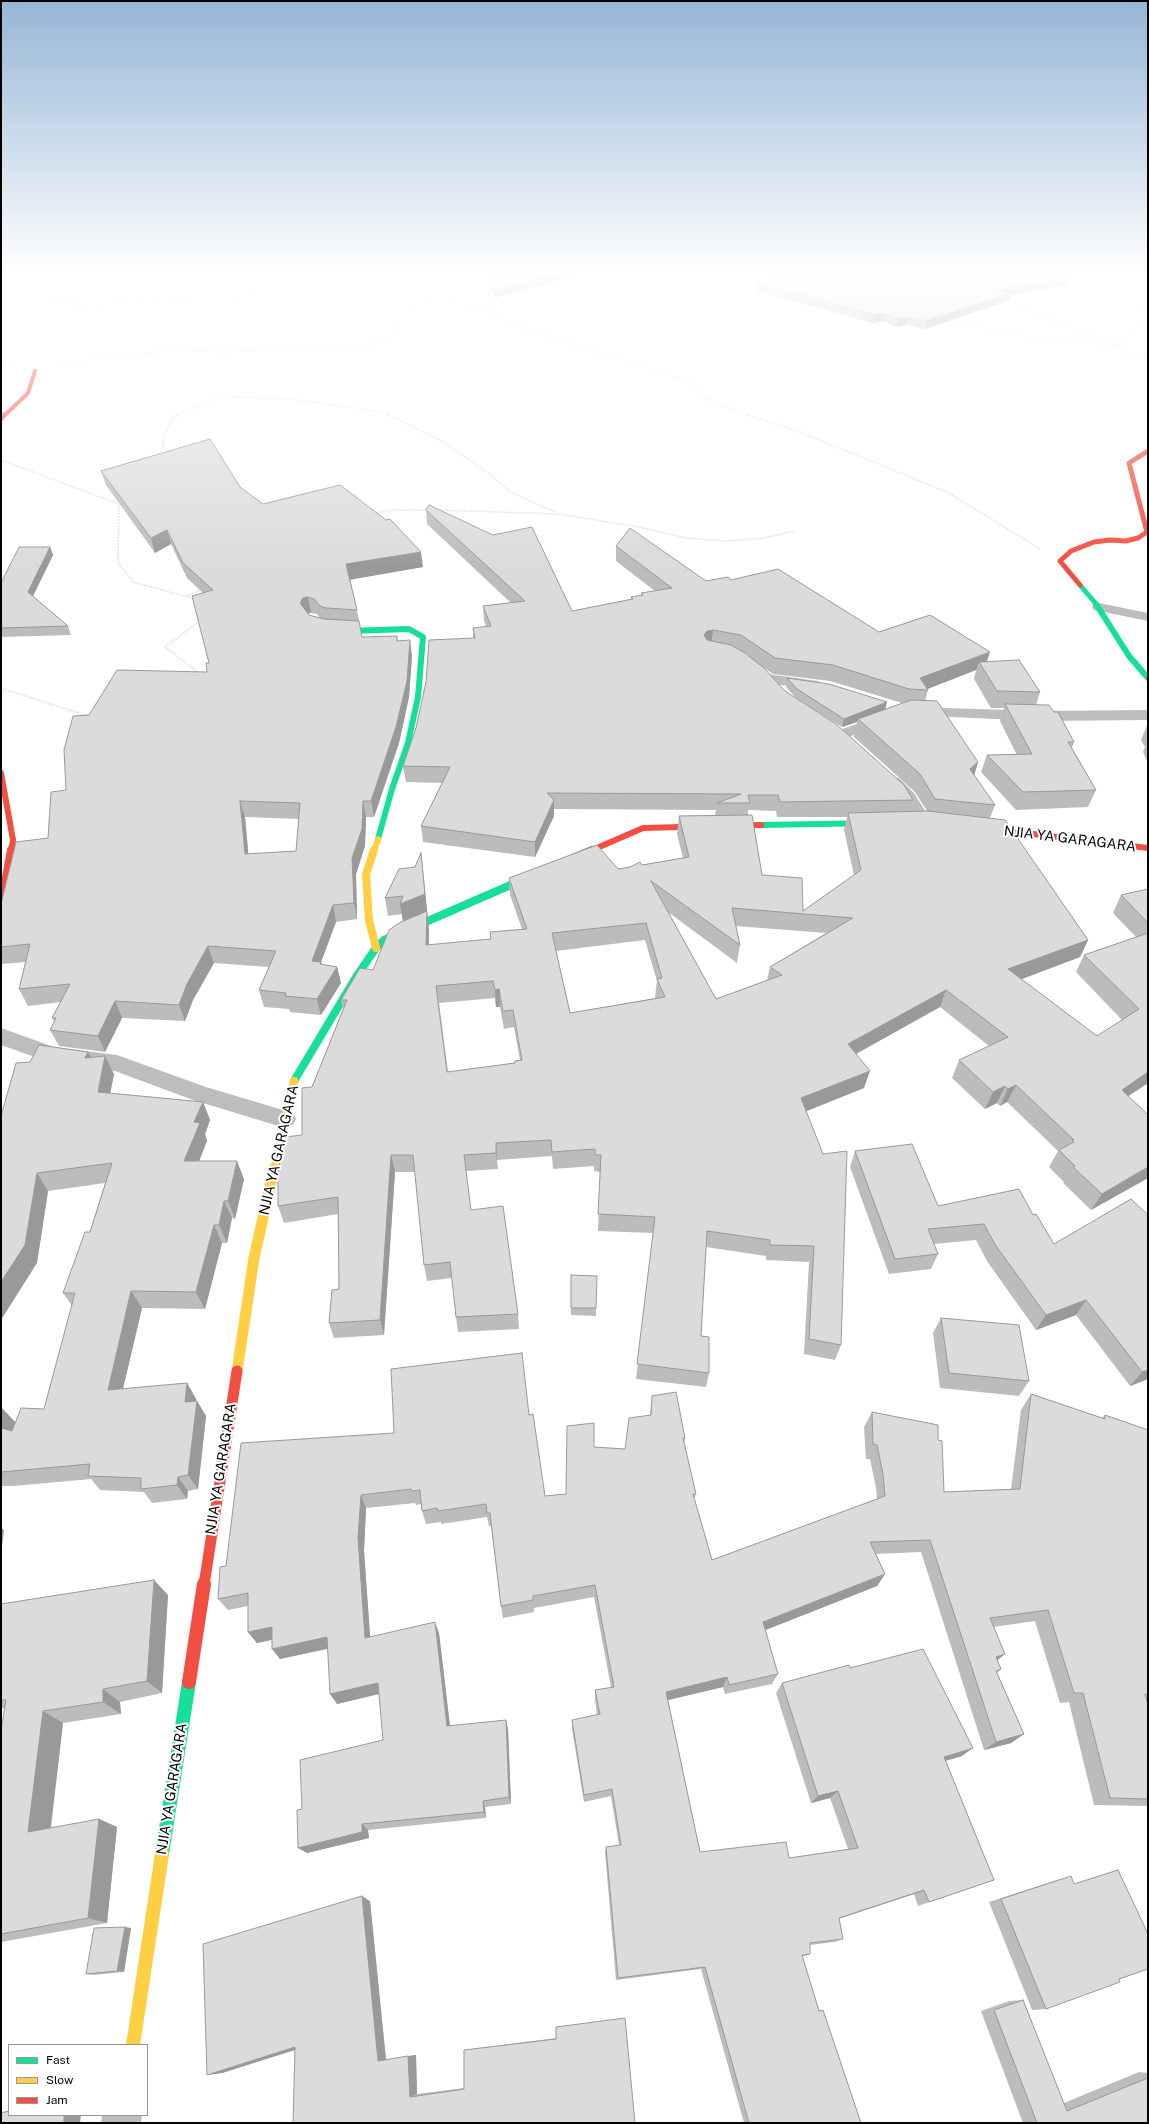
<!DOCTYPE html>
<style>
body{margin:0}
#map{position:relative;width:1149px;height:2124px;overflow:hidden;background:#fff;font-family:"Public Sans",sans-serif}
canvas{display:block}
.frame{position:absolute;inset:0;border:2px solid #000;pointer-events:none}
.legend{position:absolute;left:8px;top:2044px;width:140px;height:72px;box-sizing:border-box;background:#fff;border:1px solid #999;margin:0;padding:5px 7px;list-style:none;font-size:12px;color:#000}
.legend li{display:flex;align-items:center;gap:8px;height:20px}
.legend b{width:20px;border:1px solid #999}
</style>
<div id="map">
<canvas width="1149" height="2124"></canvas>
<div class="frame"></div>
<ul class="legend">
<li><b style="height:5px;background:#16e098"></b>Fast</li>
<li><b style="height:5px;background:#ffcf43"></b>Slow</li>
<li><b style="height:5px;background:#f24e42"></b>Jam</li>
</ul>
</div>
<script>
const ctx = document.querySelector('canvas').getContext('2d');
ctx.lineJoin = 'round';
const shape = rows => new Path2D(rows.map(r => 'M' + r).join(''));
function stroke(path, color, width, dash) { ctx.strokeStyle = color; ctx.lineWidth = width; ctx.lineCap = dash ? 'butt' : 'round'; ctx.setLineDash(dash || []); ctx.stroke(path); }
function paint(path, color) { ctx.fillStyle = color; ctx.fill(path, 'evenodd'); }
function label(font, color, halo, rows, align = 'center') {
  ctx.font = font + ' "Public Sans",sans-serif'; ctx.lineWidth = 4; ctx.setLineDash([]); ctx.textBaseline = 'middle'; ctx.strokeStyle = halo; ctx.fillStyle = color; for (const [text, x, y, turn = 0] of rows) {
    ctx.save(); ctx.translate(x, y); ctx.rotate((+turn || 0) * Math.PI / 180); ctx.textAlign = isNaN(turn) ? turn : align; if (halo) ctx.strokeText(text, 0, 0); ctx.fillText(text, 0, 0); ctx.restore();
  }
}
const pathFar2 = shape([
 [1097,270,1098,273,1148,287],
 [1,295,28,297,47,302,104,306,121,301,186,300,301,292,371,291,403,293,488,311,508,322,686,381,707,399,750,416],
 [1003,301,1119,346,1131,355,1148,360],
 [488,311,489,281,492,280],
 [944,321,1037,338,1119,346],
 [1119,346,1145,320,1136,310,1148,301],
 [1,365,12,367],
 [57,366,79,361,172,350,222,352,359,348,389,337,397,325,427,297],
 [176,416,222,396,300,400,382,412,390,416]
]);
const pathFar1 = shape([
 [388,415,440,440,491,475,510,492,555,512],
 [747,415,795,430,949,493,1040,549],
 [167,453,163,446,164,435,172,418,178,415],
 [1,460,119,504,118,562,133,582,195,599],
 [437,510,559,514,644,528,686,538,726,541,764,538,795,531],
 [373,513,396,510,428,510],
 [187,596,202,589]
]);
const path = shape([
 [199,673,165,647,200,621],
 [1,688,88,716]
]);
const street = shape([
 [1099,603,1148,613,1148,621,1094,610,1092,607,1094,604,1099,603],
 [768,674,817,681,822,683,825,686,822,689,817,691,763,682,760,679,763,676,768,674],
 [915,707,1038,711,1148,710,1148,720,1038,721,909,715,907,712,909,709,915,707],
 [884,714,890,716,892,719,890,722,840,740,834,738,832,735,834,732,884,714],
 [893,777,899,778,914,793,932,822,929,826,923,827,917,826,901,800,884,782,887,778,893,777],
 [1,1028,54,1047,117,1055,206,1087,293,1113,296,1119,293,1125,285,1128,193,1100,115,1071,52,1063,1,1045,1,1028],
 [102,2115,142,2115,141,2123,101,2123,102,2115]
]);
const fastFar3 = shape([
 [1080,585,1097,605]
]);
const fastFar2 = shape([
 [1096,604,1129,656,1148,678],
 [331,629,348,631,409,629,423,637,418,697,408,743,392,789,378,839],
 [761,825,876,823]
]);
const fastFar1 = shape([
 [294,1081,356,977,376,948,384,940,536,874]
]);
const fast = shape([
 [162,1854,189,1682]
]);
const slowFar3 = shape([
 [374,851,378,839]
]);
const slowFar2 = shape([
 [374,850,366,874,369,920,376,948],
 [274,1170,294,1081]
]);
const slowFar1 = shape([
 [237,1371,254,1258,274,1169]
]);
const slow = shape([
 [133,2045,162,1854]
]);
const jamFar5 = shape([
 [4,416,28,393,35,371]
]);
const jamFar4 = shape([
 [1,419,4,415],
 [1080,585,1060,561,1071,551,1094,542,1110,540,1126,541,1138,538,1147,532,1129,463,1148,451]
]);
const jamFar3 = shape([
 [1,773,13,840,11,851],
 [984,828,1148,848],
 [590,851,643,828,761,825]
]);
const jamFar2 = shape([
 [571,859,592,850],
 [1,905,11,850]
]);
const jamFar1 = shape([
 [204,1585,237,1371]
]);
const jam = shape([
 [189,1682,204,1584]
]);
const wall = shape([
 [784,270,1045,270,1066,285,1011,295,1009,300,925,329,907,325,896,327,883,321,873,323,756,291,757,283,783,275],
 [576,275,495,298,489,285,489,277],
 [101,471,240,487,263,504,423,567,350,579,357,610,362,637,397,636,398,641,412,656,409,697,399,743,374,817,366,817,365,846,356,874,357,919,336,922,321,962,322,965,337,967,341,983,321,1015,290,1012,289,1009,264,1007,259,990,269,967,214,963,193,1000,185,1021,122,1018,105,1052,59,1046,50,1030,55,1022,52,1018,61,1002,28,1006,19,989,26,962,1,964,1,904,48,838,66,790,89,715,207,672,209,663,203,593,187,578,171,544,155,553,106,485],
 [307,613,311,613,317,614,320,618,309,615],
 [245,817,299,819,296,851,248,854],
 [426,510,572,611,631,599,631,597,641,596,641,593,655,591,616,561,616,546,706,581,731,580,879,632,987,662,1040,692,1036,705,1074,742,1072,748,1096,790,1088,807,1016,810,981,772,987,755,1017,755,1000,721,1004,708,991,708,974,679,976,670,927,689,928,690,925,701,978,762,974,775,995,805,990,818,1088,940,1080,957,1021,979,1097,1036,1122,1020,1076,972,1084,955,1136,937,1113,913,1121,895,1148,889,1148,1083,1128,1096,1148,1115,1148,1178,1091,1210,1063,1183,1064,1182,1049,1167,1058,1151,1007,1102,1000,1106,997,1103,985,1109,952,1078,959,1060,989,1046,940,1007,856,1054,864,1088,806,1111,841,1345,835,1360,804,1354,809,1262,766,1260,766,1256,706,1247,701,1336,709,1373,706,1387,636,1379,653,1233,598,1231,600,1172,594,1171,594,1166,553,1169,552,1156,497,1160,498,1169,466,1171,471,1210,518,1314,519,1329,458,1332,456,1317,452,1278,427,1281,424,1265,415,1172,395,1172,384,1335,334,1338,329,1323,339,1289,338,1214,284,1223,278,1206,302,1135,312,1087,343,1009,341,1000,373,970,403,921,402,914,388,916,385,898,415,867,421,853,427,911,427,912,429,929,429,945,491,939,490,932,522,929,510,895,509,878,618,869,683,858,677,834,679,816,715,815,716,810,554,809,554,816,535,857,423,842,421,826,442,783,406,782,403,766,473,638,473,628,486,627,484,620,483,606,511,603,427,524],
 [763,667,773,674,830,681,902,703,885,710,787,678,786,687,796,698,842,727,857,722,854,737,915,792,927,811,910,811,913,800,785,691],
 [748,810,776,811,777,817,847,817,844,830,854,875,803,911,762,875,748,815],
 [668,912,737,963,740,945,736,926,826,933,770,967,767,980,716,999],
 [645,940,657,981,655,997,656,998,570,1013,556,951],
 [495,998,496,1007,500,1007,504,1029,514,1027,520,1060,515,1063,448,1072,439,1003],
 [50,547,53,555,33,596,68,626,71,635,1,637,1,583],
 [1148,723,1148,763,1143,752,1145,747,1141,740],
 [90,1057,114,1074,110,1093,203,1102,210,1120,205,1134,207,1141,199,1161,244,1179,235,1219,232,1218,227,1243,222,1243,205,1309,142,1308,123,1389,187,1383,196,1399,196,1401,197,1401,206,1416,198,1489,188,1491,187,1499,152,1503,144,1492,100,1490,91,1479,13,1486,1,1486,1,1407,15,1422,15,1424,44,1409,72,1306,63,1293,90,1232,105,1183,48,1191,37,1263,1,1116],
 [855,1151,938,1206,1033,1215,1148,1379,1130,1386,1076,1315,1036,1330,987,1261,976,1240,934,1244,938,1254,931,1269,889,1274,850,1167],
 [571,1275,596,1308,596,1316,571,1315],
 [941,1318,1029,1381,1019,1396,940,1388,933,1333],
 [1031,1394,1102,1418,1105,1415,1148,1430,1148,1806,1094,1805,1069,1702,1060,1703,1035,1621,993,1627,997,1660,1001,1669,997,1673,1024,1734,1011,1743,984,1750,921,1552,876,1554,885,1574,877,1586,765,1630,778,1674,772,1684,725,1694,723,1687,668,1700,700,1852,789,1858,848,1849,830,1798,811,1803,776,1693,782,1683,850,1668,962,1756,946,1761,994,1880,918,1906,914,1894,839,1919,843,1939,834,1942,810,1945,810,1954,802,1957,819,2010,823,2010,861,2123,744,2123,701,1969,616,1980,605,1852,606,1847,619,1845,611,1796,584,1802,572,1729,572,1720,597,1715,595,1700,595,1690,611,1687,594,1597,534,1608,534,1612,503,1618,501,1606,491,1526,489,1526,487,1517,441,1524,441,1522,426,1524,422,1511,421,1504,416,1505,415,1503,366,1508,364,1551,370,1637,439,1633,450,1726,506,1720,508,1729,511,1804,485,1807,486,1818,368,1830,369,1838,307,1853,302,1809,383,1740,379,1694,337,1704,328,1649,280,1659,272,1640,257,1643,248,1632,248,1606,228,1610,218,1599,226,1566,394,1433,529,1415,545,1496,566,1494,594,1447,625,1449,650,1415,652,1396,685,1438,684,1445,696,1494,694,1500,712,1560,877,1499,876,1488,870,1459,866,1459,864,1427,872,1412,938,1440,944,1492,1011,1489,1021,1410],
 [168,1595,162,1693,120,1702,121,1714,63,1723,51,1828,99,1819,117,1827,107,1923,1,1942,1,1731,5,1709,1,1708,1,1604],
 [1118,1870,1119,1979,1046,2009,1032,2010,989,1902,1057,1880,1074,1884],
 [370,1901,386,2060,416,2055,417,2094,464,2088,464,2050,556,2038,635,2123,293,2123,295,2050,222,2073,207,2075],
 [131,1928,124,1972,94,1975,86,1974],
 [1023,2000,1064,2103,1139,2072,1148,2073,1148,2123,1023,2123,981,2011,1009,2001]
]);
const shadedWall = shape([
 [569,270,579,270,576,275,495,298,494,291],
 [1068,278,1066,285,1011,295,1009,300,925,329,926,321,998,290],
 [885,313,883,321,873,323,874,315],
 [908,317,907,325,896,327,898,319],
 [167,530,171,544,155,553,151,538],
 [50,547,53,555,31,600,28,592],
 [421,552,423,567,349,580,346,564],
 [308,597,311,613,306,614,300,603,303,598],
 [713,630,711,646,706,647,704,635,707,631],
 [410,640,412,656,409,697,399,743,374,817,371,801],
 [990,652,985,667,979,662,976,670,925,690,920,678],
 [887,702,885,711,858,719,857,722,842,727,844,719],
 [978,762,973,780,970,769],
 [554,800,554,816,535,857,535,842],
 [240,801,245,817,250,871,245,854],
 [363,801,366,817,365,846,356,874,357,919,354,903,352,858],
 [421,853,429,929,428,963,403,922,400,904],
 [333,905,336,922,321,962,325,978,312,961],
 [1088,940,1080,957,1001,987,1008,969],
 [208,946,214,963,193,1000,185,1021,179,1005,187,984],
 [337,967,341,983,321,1015,317,999],
 [499,989,500,1007,496,1007,495,990],
 [946,990,940,1007,843,1061,848,1044],
 [115,1001,122,1018,105,1052,98,1036],
 [88,1052,97,1070,85,1058],
 [105,1056,114,1074,107,1110,98,1092],
 [870,1071,864,1088,797,1115,801,1098],
 [1148,1072,1148,1083,1112,1107,1122,1090],
 [1016,1085,1007,1102,1000,1106,1008,1089],
 [1005,1086,997,1103,985,1109,993,1092],
 [203,1102,210,1120,205,1134,207,1141,192,1179,184,1161,194,1122],
 [496,1143,497,1160,498,1169,496,1153],
 [391,1155,395,1172,384,1335,380,1320],
 [237,1161,244,1179,235,1219,228,1201],
 [1148,1167,1148,1178,1091,1210,1102,1194],
 [37,1173,48,1191,37,1263,1,1320,1,1282],
 [224,1201,232,1218,227,1243,219,1225],
 [214,1225,222,1243,205,1309,196,1292],
 [131,1291,142,1308,119,1405,108,1390],
 [1086,1300,1076,1315,1036,1330,1046,1315],
 [1148,1370,1148,1379,1130,1386,1142,1372],
 [187,1383,196,1399,194,1417,185,1402],
 [197,1401,206,1416,198,1489,188,1475],
 [1,1407,15,1422,12,1443,1,1431],
 [178,1477,188,1491,187,1499,177,1485],
 [361,1495,366,1508,364,1551,371,1649,365,1638,358,1538],
 [1,1527,4,1530,1,1555],
 [885,1574,877,1586,758,1633,763,1622],
 [154,1580,168,1595,162,1693,147,1681],
 [435,1622,439,1633,451,1735,447,1726],
 [272,1627,280,1638,257,1643,248,1632],
 [327,1637,334,1647,280,1659,272,1649],
 [1005,1654,993,1664,996,1657],
 [727,1677,723,1687,664,1701,666,1692],
 [378,1683,383,1693,337,1704,330,1694],
 [103,1689,120,1702,121,1714,103,1702],
 [43,1711,63,1723,49,1840,28,1832],
 [506,1720,508,1729,511,1804,509,1797],
 [1024,1734,1011,1743,984,1750,996,1742],
 [973,1748,962,1756,933,1764,944,1757],
 [838,1791,830,1798,811,1803,818,1796],
 [483,1801,485,1807,486,1818,484,1812],
 [99,1819,117,1827,107,1923,88,1918],
 [362,1824,368,1830,369,1838,307,1853,298,1848],
 [924,1890,914,1894,830,1921,839,1918],
 [362,1896,370,1901,386,2060,378,2061],
 [125,1927,131,1928,124,1972,117,1971],
 [307,2046,222,2073,207,2075,295,2047],
 [416,2055,417,2094,410,2097,408,2056],
 [64,2115,81,2115,80,2123,64,2123]
]);
const building = shape([
 [505,270,569,270,494,291,489,277,505,270],
 [794,270,1045,270,1068,278,998,290,1011,293,926,321,908,317,898,319,885,313,874,315,757,283,797,270,794,270],
 [210,439,240,487,263,504,340,485,386,520,390,519,421,552,346,564,357,610,326,608,320,606,314,599,308,597,303,598,300,603,309,615,324,619,359,621,362,637,397,636,397,641,410,640,407,681,396,727,371,801,363,801,362,829,352,858,354,903,333,905,312,961,321,962,320,964,337,967,317,999,285,996,286,993,259,990,276,951,208,946,187,984,179,1005,115,1001,98,1036,50,1030,56,1018,52,1018,70,984,19,989,30,944,1,947,1,904,16,842,48,838,51,792,66,790,64,750,73,716,89,715,117,670,207,672,206,663,209,663,192,596,213,590,183,563,167,530,151,538,101,471,210,439],
 [240,801,300,803,296,851,245,854,240,801],
 [429,505,493,535,532,527,572,611,633,599,631,597,643,595,641,593,672,588,616,546,630,528,706,581,728,577,731,580,778,569,879,632,930,615,990,652,920,678,928,690,909,689,833,665,775,658,741,635,713,630,707,631,704,635,707,640,731,645,745,653,764,668,785,691,836,724,904,785,913,800,780,802,778,795,748,795,750,803,717,803,741,794,547,793,554,800,535,842,421,826,450,767,403,766,416,728,426,682,429,640,475,638,473,628,491,626,483,606,525,601,426,510,429,505],
 [19,547,50,547,28,592,68,626,1,628,1,583,19,547],
 [1019,660,1040,692,997,691,979,662,1019,660],
 [787,678,829,684,887,702,844,719,797,689,787,678],
 [911,700,937,701,978,762,970,769,995,805,935,799,920,774,858,719,911,700],
 [1005,704,1049,705,1054,712,1058,712,1074,742,1068,742,1096,790,1023,792,987,755,1032,754,1005,704],
 [928,811,1005,820,1088,940,1008,969,1097,1036,1139,1009,1084,955,1148,933,1148,1072,1122,1090,1148,1115,1148,1167,1102,1194,1073,1167,1075,1166,1059,1150,1074,1142,1072,1140,1074,1140,1016,1085,1008,1089,1005,1086,993,1092,959,1060,1008,1037,946,990,848,1044,870,1071,801,1098,823,1154,847,1151,841,1345,809,1339,814,1246,770,1245,770,1240,707,1231,701,1336,709,1337,709,1373,637,1364,655,1217,598,1214,601,1155,595,1155,595,1149,552,1152,551,1140,496,1143,496,1153,464,1155,471,1210,503,1206,518,1314,456,1317,450,1262,424,1265,413,1155,391,1155,380,1320,329,1323,332,1290,339,1289,338,1197,278,1206,278,1172,285,1137,302,1135,302,1088,312,1087,347,1000,341,1000,360,968,373,970,389,930,399,923,427,911,426,945,491,939,490,932,527,929,509,878,597,845,618,869,630,867,640,862,642,865,689,857,679,816,752,815,762,875,802,878,803,911,861,870,848,813,928,811],
 [651,881,740,945,732,908,853,918,770,967,782,975,716,999,651,881],
 [646,923,662,978,657,979,665,997,570,1013,552,933,646,923],
 [493,981,495,990,499,989,503,1011,513,1010,522,1060,515,1061,515,1063,447,1072,436,986,493,981],
 [421,853,425,894,400,904,403,896,385,898,399,869,415,867,421,853],
 [1148,889,1148,923,1121,895,1148,889],
 [39,1045,88,1052,85,1058,105,1056,98,1092,203,1102,194,1122,200,1123,184,1161,237,1161,228,1201,224,1201,219,1225,214,1225,196,1292,131,1291,108,1390,187,1383,185,1402,197,1401,188,1475,178,1477,177,1485,141,1489,141,1478,88,1476,90,1464,1,1472,1,1428,12,1431,21,1408,44,1409,75,1293,63,1293,85,1232,90,1232,112,1163,37,1173,25,1245,1,1282,1,1116,16,1063,30,1062,39,1045],
 [912,1144,938,1206,1019,1189,1033,1215,1036,1214,1054,1244,1131,1199,1148,1215,1148,1370,1142,1372,1086,1300,1046,1315,996,1246,984,1224,928,1229,938,1254,895,1259,855,1151,912,1144],
 [571,1275,597,1276,596,1308,571,1308,571,1275],
 [941,1318,1019,1325,1029,1381,949,1373,941,1318],
 [522,1353,529,1415,533,1414,545,1496,566,1494,567,1426,594,1423,594,1447,625,1449,629,1418,651,1415,652,1396,676,1392,685,1438,683,1438,696,1494,693,1494,712,1560,885,1496,883,1474,877,1445,873,1444,872,1412,938,1425,938,1440,942,1441,944,1492,1020,1489,1031,1394,1105,1419,1105,1415,1148,1430,1148,1695,1145,1694,1148,1705,1148,1799,1110,1798,1083,1693,1074,1693,1048,1610,990,1618,1005,1654,996,1657,1001,1669,996,1671,1024,1734,996,1742,930,1540,870,1542,885,1574,763,1622,778,1674,729,1685,727,1677,666,1692,700,1852,786,1842,789,1858,858,1848,838,1791,818,1796,782,1683,849,1665,850,1668,923,1649,973,1748,944,1757,994,1880,929,1902,924,1890,839,1918,843,1939,810,1943,810,1954,802,1955,819,2011,823,2010,861,2123,749,2123,705,1967,618,1978,606,1847,621,1845,612,1789,584,1795,572,1720,600,1714,595,1690,614,1687,595,1585,533,1596,533,1600,501,1606,490,1513,487,1513,486,1504,438,1511,437,1508,422,1511,420,1490,412,1491,411,1489,361,1495,358,1538,365,1638,435,1622,447,1726,506,1720,509,1797,483,1801,484,1812,362,1824,362,1832,298,1848,297,1810,302,1809,300,1760,383,1740,378,1683,330,1694,327,1637,272,1649,272,1627,248,1632,248,1593,218,1599,220,1567,226,1566,241,1443,394,1433,391,1369,522,1353],
 [154,1580,147,1681,103,1689,103,1702,43,1711,28,1832,99,1819,88,1918,1,1934,1,1731,6,1700,1,1700,1,1604,154,1580],
 [1118,1870,1148,1934,1148,1969,1119,1979,1120,1982,1046,2009,1001,1899,1071,1876,1074,1884,1118,1870],
 [362,1896,378,2061,408,2056,410,2097,464,2089,464,2050,556,2039,556,2027,625,2018,635,2123,293,2123,295,2047,207,2075,203,1944,362,1896],
 [125,1927,117,1971,86,1974,94,1928,125,1927],
 [1023,2000,1067,2111,1148,2078,1148,2123,1037,2123,994,2010,1023,2000],
 [9,2111,9,2115,64,2115,64,2123,1,2123,1,2113,9,2111]
]);
const streetNames = [
 ["NJIA YA GARAGARA",1070,839,7],
 ["NJIA YA GARAGARA",279,1150,-77],
 ["NJIA YA GARAGARA",221,1469,-81],
 ["NJIA YA GARAGARA",172,1789,-81]
];
stroke(pathFar2, '#c2c2c2', 1, [0.5, 1]);
stroke(pathFar1, '#c2c2c2', 1.5, [0.5, 1]);
stroke(path, '#c2c2c2', 2, [0.5, 1.5]);
paint(street, '#bdbdbd');
stroke(fastFar3, '#16e098', 5);
stroke(fastFar2, '#16e098', 6);
stroke(fastFar1, '#16e098', 8);
stroke(fast, '#16e098', 14);
stroke(slowFar3, '#ffcf43', 6);
stroke(slowFar2, '#ffcf43', 8);
stroke(slowFar1, '#ffcf43', 11);
stroke(slow, '#ffcf43', 14);
stroke(jamFar5, '#f24e42', 4);
stroke(jamFar4, '#f24e42', 5);
stroke(jamFar3, '#f24e42', 6);
stroke(jamFar2, '#f24e42', 8);
stroke(jamFar1, '#f24e42', 11);
stroke(jam, '#f24e42', 14);
paint(wall, '#bcbcbc');
paint(shadedWall, '#999');
paint(building, '#dbdbdb');
stroke(building, '#999', 1);
const sky = ctx.createLinearGradient(0, 0, 0, 567);
sky.addColorStop(0, '#95b6d6');
sky.addColorStop(0.48, '#fff');
sky.addColorStop(1, '#ffffff00');
ctx.fillStyle = sky;
ctx.fillRect(0, 0, 1149, 567);
label('14px', '#000', '#fff', streetNames);
</script>
